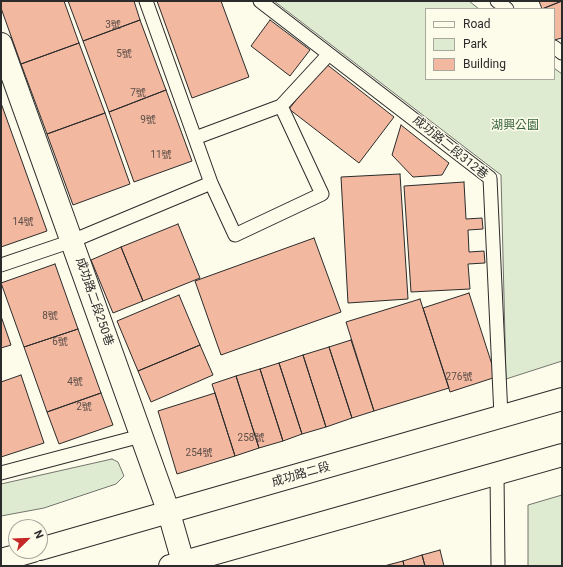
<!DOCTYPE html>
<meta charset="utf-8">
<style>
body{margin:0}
#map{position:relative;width:563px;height:567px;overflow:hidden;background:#fdfbea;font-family:Roboto,sans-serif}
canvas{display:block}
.frame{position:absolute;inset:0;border:2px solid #2b2b2b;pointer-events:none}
.legend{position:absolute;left:425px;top:8px;width:130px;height:72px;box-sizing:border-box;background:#fdfbea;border:1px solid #a9a89e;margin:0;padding:5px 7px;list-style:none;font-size:12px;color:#2b2b2b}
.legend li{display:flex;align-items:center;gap:8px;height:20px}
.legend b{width:20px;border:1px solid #a9a89e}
.north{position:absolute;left:8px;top:519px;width:40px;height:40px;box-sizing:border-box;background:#fdfbea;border:1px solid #a9a89e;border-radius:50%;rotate:67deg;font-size:11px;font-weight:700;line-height:16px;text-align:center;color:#2b2b2b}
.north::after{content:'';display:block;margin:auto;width:14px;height:18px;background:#c62828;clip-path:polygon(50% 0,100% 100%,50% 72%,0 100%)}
</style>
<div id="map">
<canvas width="563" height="567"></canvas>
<div class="frame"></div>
<ul class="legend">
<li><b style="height:5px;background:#fdfbea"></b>Road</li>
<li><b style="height:11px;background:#deebd1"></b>Park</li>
<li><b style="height:11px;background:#f2b8a0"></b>Building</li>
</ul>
<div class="north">N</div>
</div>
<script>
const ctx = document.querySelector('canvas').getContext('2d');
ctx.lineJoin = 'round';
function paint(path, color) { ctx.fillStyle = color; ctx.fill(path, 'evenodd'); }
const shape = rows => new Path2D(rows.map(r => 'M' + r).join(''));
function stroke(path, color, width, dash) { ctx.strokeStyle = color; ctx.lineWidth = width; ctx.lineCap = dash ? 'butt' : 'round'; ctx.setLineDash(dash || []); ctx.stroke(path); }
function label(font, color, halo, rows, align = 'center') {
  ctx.font = font + ' Roboto,"Noto Sans TC",sans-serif'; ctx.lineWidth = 3; ctx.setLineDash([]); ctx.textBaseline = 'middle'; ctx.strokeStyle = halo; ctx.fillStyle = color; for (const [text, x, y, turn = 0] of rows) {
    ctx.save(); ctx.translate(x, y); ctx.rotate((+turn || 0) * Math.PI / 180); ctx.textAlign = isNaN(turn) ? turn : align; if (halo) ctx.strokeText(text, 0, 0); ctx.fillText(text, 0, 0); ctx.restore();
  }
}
const green = shape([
 [274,1,469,1,479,9,426,9,426,79,554,79,554,68,562,74,562,361,506,379,501,175,274,1],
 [112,459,118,462,124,476,116,484,44,508,1,516,1,484,112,459],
 [562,495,562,566,528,566,528,505,562,495]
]);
const building = shape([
 [1,1,64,1,79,43,21,64,1,8,1,1],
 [68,1,134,1,140,20,83,41,68,1],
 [157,1,221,1,249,77,192,98,157,1],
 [539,1,562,1,542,9,539,1],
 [562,1,562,38,554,40,554,9,542,9,562,1],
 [140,20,166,90,109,112,83,41,140,20],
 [270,20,310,50,290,76,251,46,270,20],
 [79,43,105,113,47,134,21,64,79,43],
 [325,63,394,117,359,163,289,109,325,63],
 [166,90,192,161,134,182,109,112,166,90],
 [1,103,47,231,1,247,1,103],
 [105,113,130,184,73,205,47,134,105,113],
 [401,125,449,163,442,175,413,177,392,155,401,125],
 [400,174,408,299,348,303,341,177,400,174],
 [464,182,466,219,482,218,483,229,468,230,469,252,484,251,485,263,468,264,470,289,411,292,404,186,464,182],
 [178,224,200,278,143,301,121,247,178,224],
 [314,238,341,312,221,355,195,281,314,238],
 [121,247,143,301,113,313,91,260,121,247],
 [55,264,78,329,24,347,1,283,55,264],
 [469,293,496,377,450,392,423,308,469,293],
 [179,295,200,345,138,371,117,321,179,295],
 [420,299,449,388,374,411,346,322,420,299],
 [1,316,11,345,1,348,1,316],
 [78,329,101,393,47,412,24,347,78,329],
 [351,340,374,411,352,418,329,347,351,340],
 [200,345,213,375,151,402,138,371,200,345],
 [329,347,352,418,326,427,303,355,329,347],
 [303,355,326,427,302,434,279,363,303,355],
 [279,363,302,434,283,441,260,369,279,363],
 [260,369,283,441,259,448,236,376,260,369],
 [21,375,44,443,1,457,1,382,21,375],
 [236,376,259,448,235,456,212,384,236,376],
 [101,393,113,425,59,444,47,412,101,393],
 [215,393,235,456,177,474,158,411,215,393],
 [440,550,444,566,425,566,422,555,440,550],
 [422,555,425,566,404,566,403,561,422,555],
 [403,561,404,566,384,566,403,561]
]);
const service = shape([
 [260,1,490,178,501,416],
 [497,1,507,9],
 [554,47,562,53],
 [195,138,281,106],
 [211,183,235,235,322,194,281,106,329,54],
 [1,265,72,241,211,183,146,1],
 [1,473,141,436],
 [497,474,498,566]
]);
const minor = shape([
 [1,44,169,513,183,562]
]);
const secondary = shape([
 [40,549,562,399],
 [1,560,33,551],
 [170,566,562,455]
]);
const numberNames = [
 ["3號",113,25],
 ["5號",124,54],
 ["7號",138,93],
 ["9號",148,120],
 ["11號",161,155],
 ["14號",23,222],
 ["8號",50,316],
 ["6號",60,342],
 ["276號",459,377],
 ["4號",75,382],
 ["2號",84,407],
 ["258號",251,438],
 ["254號",199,453]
];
const parkNames = [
 ["湖興公園",515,126]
];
const streetNames = [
 ["成功路二段312巷",450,148,39],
 ["成功路二段250巷",94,302,71],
 ["成功路二段",301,475,-16]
];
paint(green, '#deebd1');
stroke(green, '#74746e', 1);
paint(building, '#f2b8a0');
stroke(building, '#2b2b2b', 1);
stroke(service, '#2b2b2b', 15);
stroke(minor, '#2b2b2b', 24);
stroke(secondary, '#2b2b2b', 24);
stroke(service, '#fdfbea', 13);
stroke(minor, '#fdfbea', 22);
stroke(secondary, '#fdfbea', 22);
label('10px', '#5d4e48', null, numberNames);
label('12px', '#34623c', '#fdfbea', parkNames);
label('12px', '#2b2b2b', '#fdfbea', streetNames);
</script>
